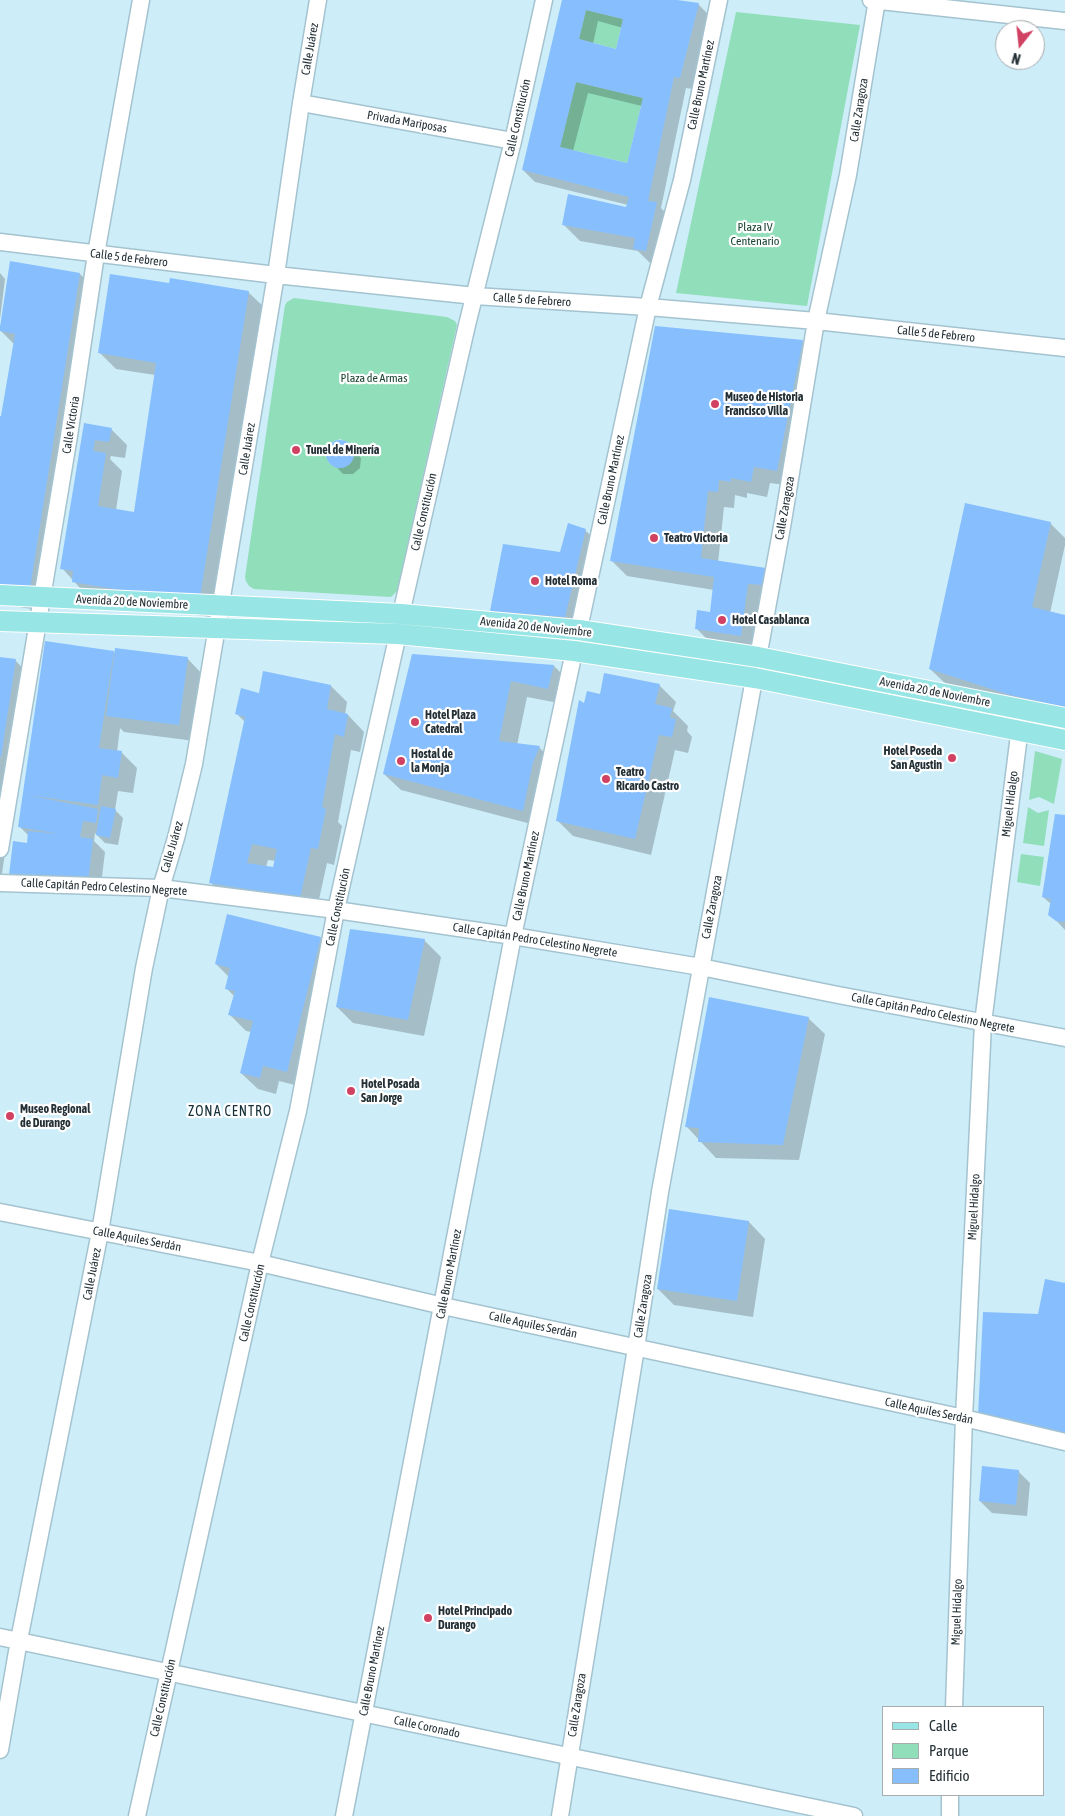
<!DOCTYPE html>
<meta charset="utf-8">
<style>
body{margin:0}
#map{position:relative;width:1065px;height:1816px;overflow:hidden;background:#cdedf9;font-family:"Asap Condensed",sans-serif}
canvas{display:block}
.legend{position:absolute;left:882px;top:1706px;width:162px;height:90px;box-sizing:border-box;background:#fff;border:1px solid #a7acae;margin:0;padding:6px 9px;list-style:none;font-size:15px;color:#243035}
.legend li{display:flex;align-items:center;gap:10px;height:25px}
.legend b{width:25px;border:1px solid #a7acae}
.north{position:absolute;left:995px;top:20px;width:50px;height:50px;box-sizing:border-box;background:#fff;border:1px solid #a7acae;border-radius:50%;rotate:196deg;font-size:14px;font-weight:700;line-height:20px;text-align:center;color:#243035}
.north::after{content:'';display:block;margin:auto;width:18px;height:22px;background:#d14162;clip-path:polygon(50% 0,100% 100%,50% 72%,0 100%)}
</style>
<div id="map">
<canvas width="1065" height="1816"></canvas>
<ul class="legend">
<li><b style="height:6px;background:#97e5e4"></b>Calle</li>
<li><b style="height:14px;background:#91deba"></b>Parque</li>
<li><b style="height:14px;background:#87befe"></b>Edificio</li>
</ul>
<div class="north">N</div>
</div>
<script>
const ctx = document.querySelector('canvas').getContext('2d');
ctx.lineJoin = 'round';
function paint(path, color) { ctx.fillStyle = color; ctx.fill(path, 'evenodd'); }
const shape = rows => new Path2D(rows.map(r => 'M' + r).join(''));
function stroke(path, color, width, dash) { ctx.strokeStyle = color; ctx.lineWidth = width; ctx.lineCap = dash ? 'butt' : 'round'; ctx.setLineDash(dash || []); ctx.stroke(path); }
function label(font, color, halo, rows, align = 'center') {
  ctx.font = font + ' "Asap Condensed",sans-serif'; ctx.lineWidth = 4.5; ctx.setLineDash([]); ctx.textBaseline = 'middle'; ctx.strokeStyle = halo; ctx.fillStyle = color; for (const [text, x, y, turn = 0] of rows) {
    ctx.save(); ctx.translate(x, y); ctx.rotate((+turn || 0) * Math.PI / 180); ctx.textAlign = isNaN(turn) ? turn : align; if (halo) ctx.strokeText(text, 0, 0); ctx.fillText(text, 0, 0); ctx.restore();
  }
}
const green = shape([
 [586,10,623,19,616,49,579,39],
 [736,12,860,25,807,306,676,293],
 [576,82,643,98,627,163,560,147],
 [294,298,447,317,455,321,457,325,397,591,391,597,254,589,249,586,246,581,245,577,285,305,287,302],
 [340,439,351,444,354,455,349,464,339,468,329,463,326,452,330,443],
 [1035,751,1062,759,1054,804,1039,797,1029,800],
 [1028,807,1038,813,1049,810,1044,846,1023,843],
 [1021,854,1044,857,1040,886,1017,882]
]);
const shadow = shape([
 [563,0,669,0,698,4,710,16,692,89,686,88,661,208,673,220,662,267,651,264,638,251,580,241,564,225,627,208,628,205,535,182,523,170],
 [598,21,623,28,617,50,593,44],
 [588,93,642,106,628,165,573,151],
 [0,273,5,279,0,319],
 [80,274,96,290,45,611,0,604,0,417,2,418,14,344,0,330,0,326],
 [170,284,248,292,265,308,215,618,89,598,62,568,85,424,111,429,127,445,125,458,111,456,110,459,122,471,116,510,135,513,155,375,116,369,99,352],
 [656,328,803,342,819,358,793,486,770,483,767,497,747,493,747,498,735,495,734,508,724,507,718,563,766,569,776,597,760,595,753,647,708,640,696,628,711,614,714,590,627,576,611,560],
 [340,441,346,442,361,458,360,468,353,474,343,474,328,458,328,448,335,442],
 [1050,523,1065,538,1065,545,1050,613,1065,617,1065,719,947,685,930,669],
 [585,530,601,546,581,632,507,626,491,610,561,553],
 [46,642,116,653,187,658,203,675,195,741,124,732,120,728,117,752,121,752,137,768,133,793,118,791,115,810,123,818,118,845,105,843,95,833,94,841,105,852,100,893,28,844,29,836,19,826],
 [413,655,554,666,570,682,564,704,527,697,517,745,539,747,555,764,539,826,401,790,384,774],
 [0,658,15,660,31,677,0,887],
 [659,685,676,702,673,711,688,726,687,731,692,737,688,753,675,750,651,855,573,836,557,820,585,704,600,695],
 [331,686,347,702,345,715,348,715,364,732,360,752,351,750,338,822,342,826,334,865,327,863,316,913,226,898,210,882,245,722,236,713,260,694],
 [268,860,276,861,274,869,266,867],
 [1065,816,1065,930,1050,914,1051,904,1043,897],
 [320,938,336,954,303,1087,279,1081,276,1094,258,1089,241,1073,251,1032,246,1031,230,1015,234,996,226,988,229,977,216,964],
 [424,940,441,957,424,1036,353,1023,337,1007],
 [808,1018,825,1034,799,1160,716,1158,687,1127],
 [670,1210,749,1222,765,1239,753,1317,674,1305,658,1289],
 [1018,1471,1030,1483,1027,1516,992,1513,980,1501]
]);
const building = shape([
 [562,0,677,0,699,3,680,78,674,77,648,201,657,202,646,251,633,249,635,238,562,225,568,194,626,207,629,197,522,170],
 [586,10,623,19,616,49,579,39],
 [576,82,643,98,627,163,560,147],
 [10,261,80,273,29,595,0,591,0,416,1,416,15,334,0,331,0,327],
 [110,274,169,283,170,278,249,291,199,603,72,582,73,571,60,569,84,423,112,428,109,442,95,440,93,451,106,453,98,506,134,512,156,363,98,353],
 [655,326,803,340,777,471,754,467,751,482,731,478,731,482,719,480,718,492,708,491,701,558,766,568,764,585,748,584,741,636,695,629,697,610,710,612,714,577,610,561],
 '326 454a14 14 0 1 1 28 0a14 14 0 1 1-28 0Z',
 [965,503,1051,522,1032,607,1065,615,1065,707,1010,695,929,669],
 [568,523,586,529,565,617,490,611,503,544,560,552],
 [45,641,114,651,99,748,122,751,118,778,102,775,98,805,27,795,98,809,96,823,83,821,80,837,93,839,88,882,60,882,9,875,13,841,27,843,28,831,60,834,18,827],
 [115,648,188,657,179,725,106,716],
 [412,654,554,665,548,689,511,681,499,741,540,746,533,762,523,811,383,774],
 [0,657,16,659,1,757,0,757],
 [263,671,331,685,327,709,348,714,344,737,335,734,322,807,326,809,318,849,311,848,300,898,209,883,245,717,235,714,241,688,259,693],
 [252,844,277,849,273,867,247,863],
 [604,673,660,684,655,704,672,708,670,718,676,719,672,737,659,735,635,839,556,821,579,700,584,703,587,691,600,694],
 [101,806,116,809,110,838,96,835],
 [1055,814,1065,815,1065,921,1064,922,1056,921,1048,915,1051,899,1042,897],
 [227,914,321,937,287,1072,263,1066,260,1078,240,1073,253,1021,228,1015,235,991,225,989,230,968,215,964],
 [350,929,425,939,408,1020,336,1007],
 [709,997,809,1017,783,1145,698,1142,699,1128,685,1127],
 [669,1209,749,1221,737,1301,657,1289],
 [1045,1279,1065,1283,1065,1437,978,1416,983,1312,1038,1314],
 [982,1466,1019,1470,1016,1505,979,1501]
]);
const minor = shape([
 [871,0,1065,21],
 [301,103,513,141],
 [0,242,276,275,475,296,648,307,816,321,1065,348],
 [0,849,69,436,96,254,141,0],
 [0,883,161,888,336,910,513,936,701,967,833,994,1065,1038],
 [0,1212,260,1263,443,1306,964,1418,1065,1442],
 [0,1637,854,1816],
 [954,1707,964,1418,983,1023,1021,719],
 [0,1750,19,1640,100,1232,144,968,161,888,176,838,194,764,276,275,301,103,318,0],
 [137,1816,260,1263,298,1111,336,910,398,634,401,614,467,325,513,141,544,0],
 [344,1816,513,936,648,307,682,180,719,0],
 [560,1816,636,1348,660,1192,783,521,816,321,848,175,877,0],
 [950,1816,950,1795]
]);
const major = shape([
 [0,595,401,614,579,630,758,657,1065,718],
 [0,621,398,634,574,651,755,678,1065,740]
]);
const markers = [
 [715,404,5,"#d14162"],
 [296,450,5,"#d14162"],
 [654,538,5,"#d14162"],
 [535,581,5,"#d14162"],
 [722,620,5,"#d14162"],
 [415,722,5,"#d14162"],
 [952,758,5,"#d14162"],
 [401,761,5,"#d14162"],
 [606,779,5,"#d14162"],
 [351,1091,5,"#d14162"],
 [10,1116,5,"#d14162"],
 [428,1618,5,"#d14162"]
];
const streetNames = [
 ["Calle Juárez",310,49,-80],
 ["Calle Bruno Martínez",701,85,-78],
 ["Calle Zaragoza",859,110,-81],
 ["Calle Constitución",518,118,-77],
 ["Privada Mariposas",407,122,10],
 ["Calle 5 de Febrero",129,258,7],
 ["Calle 5 de Febrero",532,300,4],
 ["Calle 5 de Febrero",936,334,6],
 ["Calle Victoria",71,425,-81],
 ["Calle Juárez",247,449,-81],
 ["Calle Bruno Martínez",611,480,-78],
 ["Calle Zaragoza",785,508,-80],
 ["Calle Constitución",424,512,-77],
 ["Avenida 20 de Noviembre",132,602,3],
 ["Avenida 20 de Noviembre",536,627,6],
 ["Avenida 20 de Noviembre",935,692,11],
 ["Miguel Hidalgo",1010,804,-83],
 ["Calle Juárez",172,847,-74],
 ["Calle Bruno Martínez",526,876,-78],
 ["Calle Capitán Pedro Celestino Negrete",104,887,3],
 ["Calle Constitución",338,907,-78],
 ["Calle Zaragoza",712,907,-79],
 ["Calle Capitán Pedro Celestino Negrete",535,940,9],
 ["Calle Capitán Pedro Celestino Negrete",933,1013,11],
 ["Miguel Hidalgo",974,1207,-87],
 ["Calle Aquiles Serdán",137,1239,11],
 ["Calle Juárez",92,1274,-79],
 ["Calle Bruno Martínez",449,1274,-79],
 ["Calle Constitución",252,1303,-77],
 ["Calle Zaragoza",643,1306,-81],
 ["Calle Aquiles Serdán",533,1325,12],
 ["Calle Aquiles Serdán",929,1411,12],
 ["Miguel Hidalgo",957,1612,-88],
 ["Calle Bruno Martínez",372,1671,-79],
 ["Calle Constitución",163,1698,-77],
 ["Calle Zaragoza",577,1705,-81],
 ["Calle Coronado",427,1727,12]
];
const parkNames = [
 ["Plaza IV",755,227],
 ["Centenario",755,241],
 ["Plaza de Armas",374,378]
];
const poiNames = [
 ["Museo de Historia",725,397],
 ["Francisco Villa",725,411],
 ["Tunel de Minería",306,450],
 ["Teatro Victoria",664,538],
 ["Hotel Roma",545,581],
 ["Hotel Casablanca",732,620],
 ["Hotel Plaza",425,715],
 ["Catedral",425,729],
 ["Hotel Poseda",942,751,"right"],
 ["San Agustin",942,765,"right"],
 ["Hostal de",411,754],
 ["la Monja",411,768],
 ["Teatro",616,772],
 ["Ricardo Castro",616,786],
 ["Hotel Posada",361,1084],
 ["San Jorge",361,1098],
 ["Museo Regional",20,1109],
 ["de Durango",20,1123],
 ["Hotel Principado",438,1611],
 ["Durango",438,1625]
];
const neighbourhoodNames = [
 ["ZONA CENTRO",230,1112]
];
paint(green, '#91deba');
paint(shadow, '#0003');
paint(building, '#87befe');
stroke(minor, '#a4c3cf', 19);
stroke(major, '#fff', 22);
stroke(minor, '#fff', 16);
stroke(major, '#97e5e4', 20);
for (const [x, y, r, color] of markers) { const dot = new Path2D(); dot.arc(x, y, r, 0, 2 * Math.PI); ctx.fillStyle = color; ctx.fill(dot); stroke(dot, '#fff', 2); }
label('12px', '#243035', '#fff', streetNames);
label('12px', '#1a4332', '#fff', parkNames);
label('bold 12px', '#243035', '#fff', poiNames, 'left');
ctx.letterSpacing = '1px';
label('14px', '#153039', '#fff', neighbourhoodNames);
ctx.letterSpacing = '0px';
</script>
